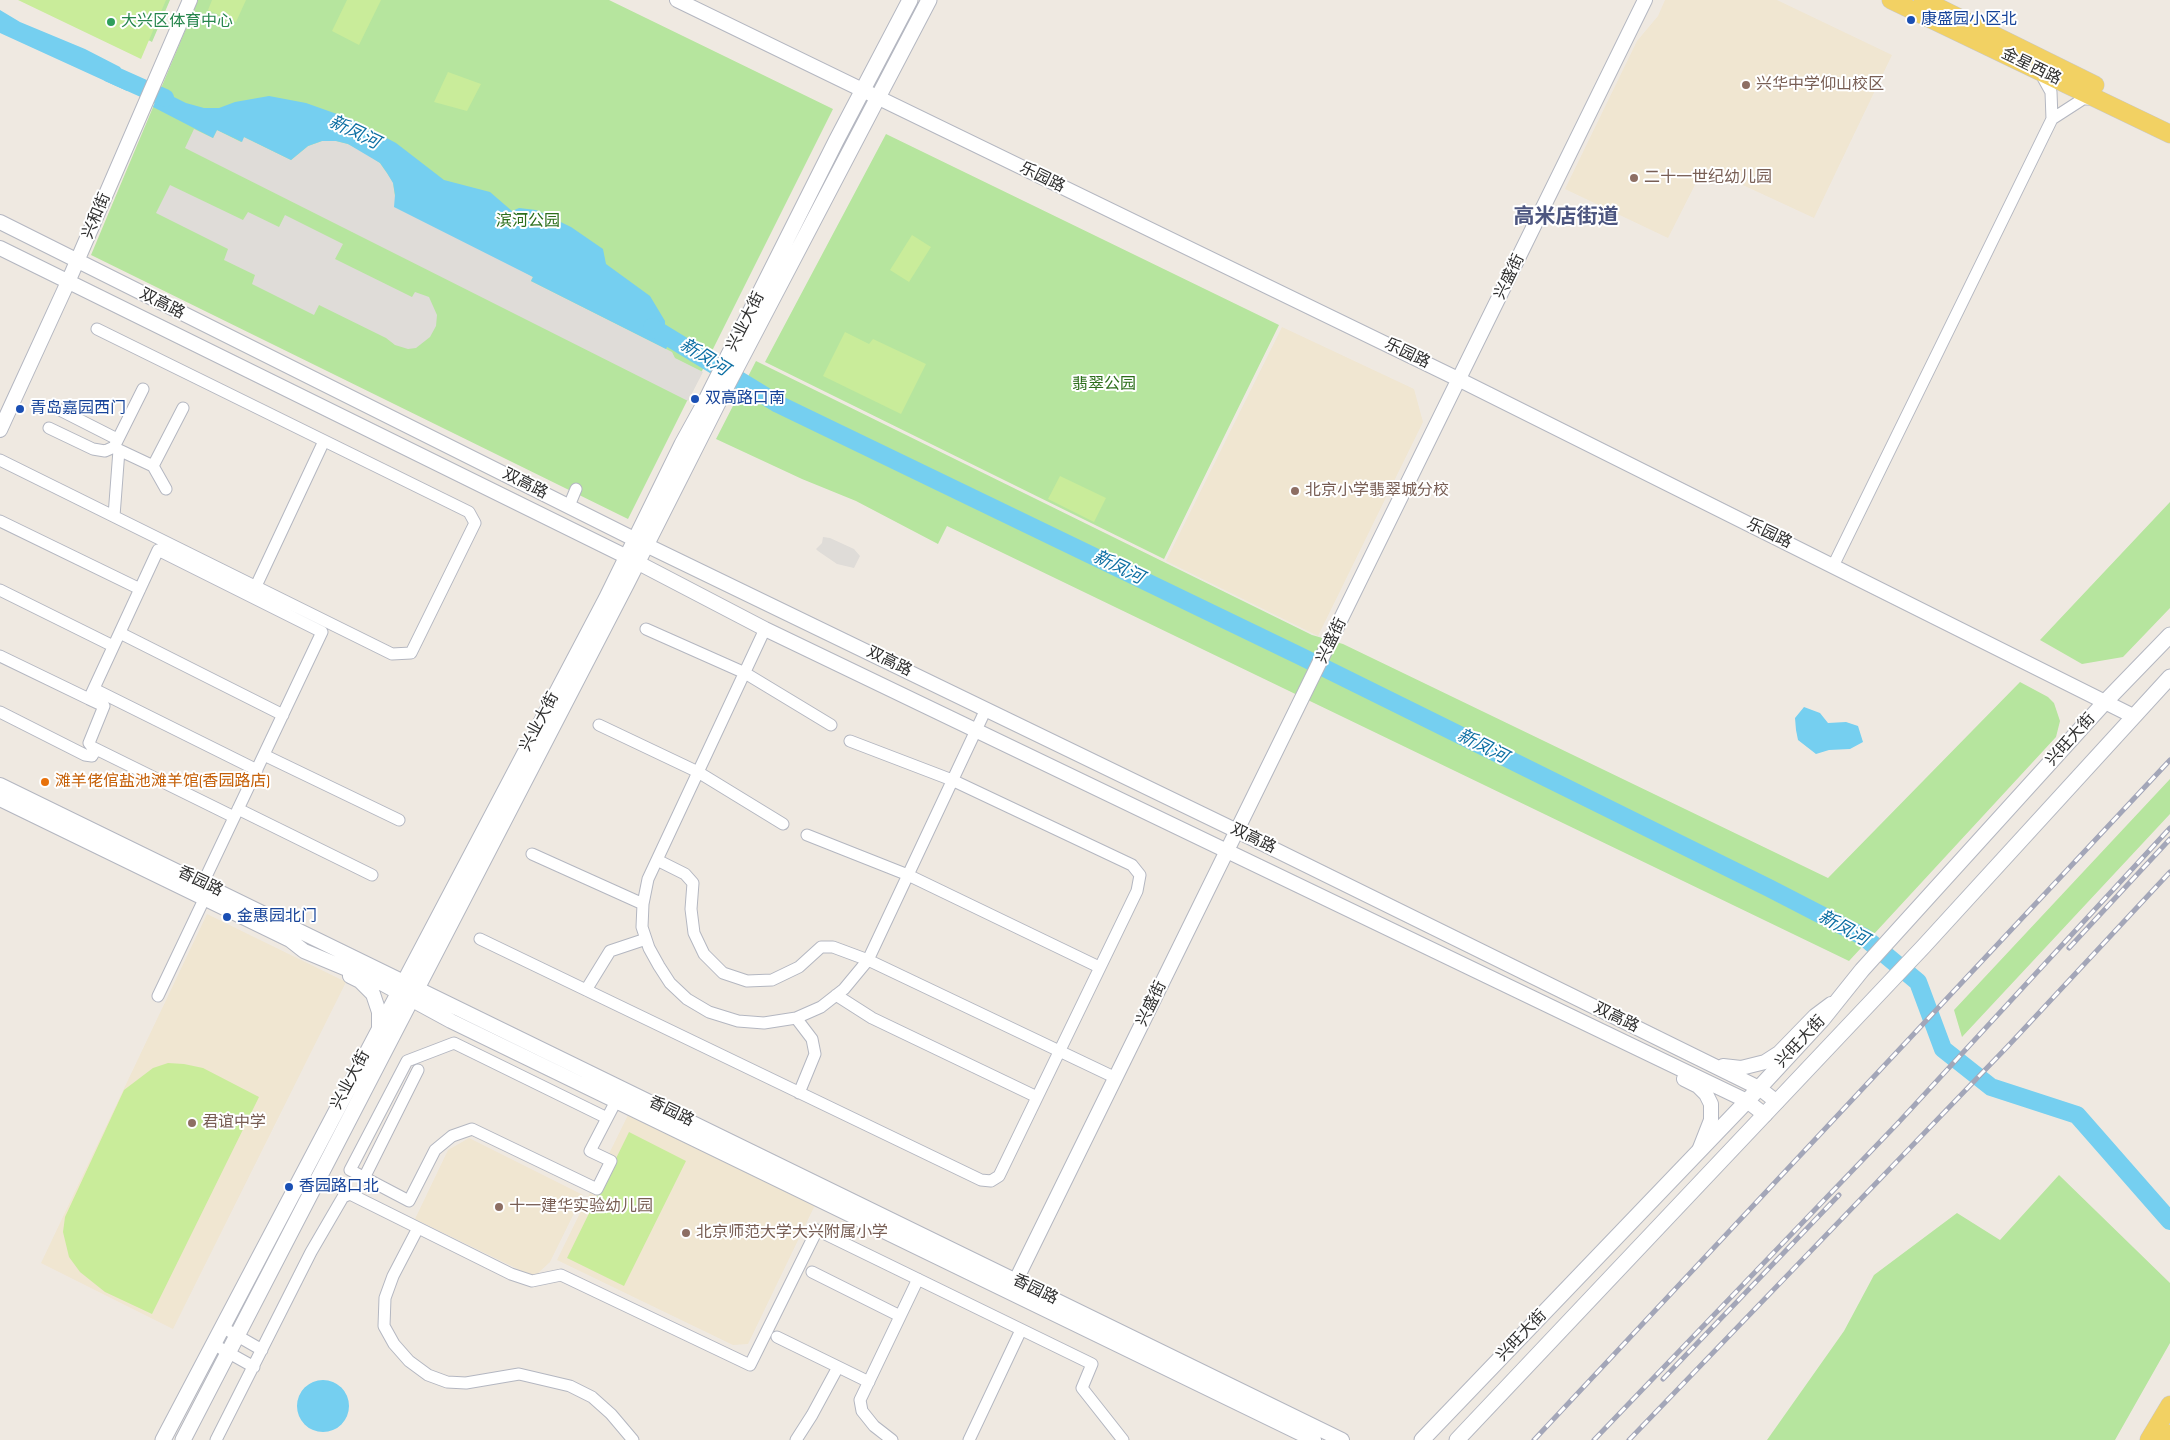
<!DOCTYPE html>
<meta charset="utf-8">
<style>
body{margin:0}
canvas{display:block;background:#efe9e1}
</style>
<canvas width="2170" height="1440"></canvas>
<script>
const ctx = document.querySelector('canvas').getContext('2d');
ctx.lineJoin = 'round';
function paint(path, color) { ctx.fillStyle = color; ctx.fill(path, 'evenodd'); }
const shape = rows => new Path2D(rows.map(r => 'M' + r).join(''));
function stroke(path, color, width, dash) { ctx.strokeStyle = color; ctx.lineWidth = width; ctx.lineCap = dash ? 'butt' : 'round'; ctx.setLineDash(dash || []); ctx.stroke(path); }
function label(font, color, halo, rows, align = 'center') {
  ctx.font = font + ' "Sofia Sans Condensed","Noto Sans SC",sans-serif'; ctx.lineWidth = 4; ctx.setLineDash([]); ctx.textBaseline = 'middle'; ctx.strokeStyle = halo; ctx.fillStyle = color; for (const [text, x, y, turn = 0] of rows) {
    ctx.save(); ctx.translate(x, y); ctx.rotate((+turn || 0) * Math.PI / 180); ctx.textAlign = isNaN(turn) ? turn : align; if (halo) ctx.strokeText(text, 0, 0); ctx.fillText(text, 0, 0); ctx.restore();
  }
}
const education = shape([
 [1665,0,1777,0,1892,55,1814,218,1704,167,1668,238,1565,189,1637,41,1658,16],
 [1282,327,1414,389,1423,422,1318,636,1166,561],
 [207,914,346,982,173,1329,41,1263],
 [628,1115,815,1205,748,1344,733,1345,557,1260],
 [469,1138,583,1195,550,1262,534,1277,415,1219,448,1150]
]);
const green = shape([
 [148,0,170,0,152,42,141,36],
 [198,0,609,0,833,109,628,519,91,255],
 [886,134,1279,325,1164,559,765,362],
 [756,361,1312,635,1343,644,1828,878,2020,682,2048,697,2054,703,2060,721,2056,737,1849,961,947,526,938,544,856,501,802,479,716,439],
 [2170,502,2170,608,2123,657,2082,664,2040,640],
 [2170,779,2170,814,1962,1037,1954,1010],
 [2059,1175,2170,1283,2170,1343,2115,1440,1767,1440,1844,1331,1874,1275,1957,1213,2000,1240]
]);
const pitch = shape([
 [18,0,166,0,141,59],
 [212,0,246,0,236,22,208,10],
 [347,0,381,0,359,45,332,31],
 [448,72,481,84,467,111,434,102],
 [912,235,931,247,909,282,890,270],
 [845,332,869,344,873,339,926,364,901,414,823,376],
 [1060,476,1106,498,1094,522,1048,499],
 [168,1063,184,1064,203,1068,259,1097,152,1314,105,1292,80,1272,69,1257,63,1232,65,1217,124,1090,153,1068],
 [629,1132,686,1161,624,1286,567,1258]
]);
const plaza = shape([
 [194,129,213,138,217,130,241,142,244,137,291,160,308,146,322,141,336,141,348,144,366,153,380,163,387,173,393,182,395,196,533,277,531,281,672,352,675,358,703,372,688,401,185,148],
 [170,185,243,220,248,212,279,227,285,215,343,244,335,259,412,297,415,292,429,297,437,315,436,326,430,337,416,348,408,349,395,345,386,338,319,305,314,315,252,284,255,275,224,260,228,249,156,213],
 [823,537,830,538,854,549,860,556,854,568,837,564,818,551,816,549,822,543]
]);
const water = shape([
 [0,10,20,22,85,49,120,67,130,85,127,91,0,33],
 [160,90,186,103,204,108,219,108,235,102,269,96,306,103,351,119,396,143,444,180,490,192,512,211,519,208,536,210,571,227,603,249,606,264,650,296,665,321,665,332,673,336,666,349,531,281,533,277,394,207,395,195,393,183,387,173,380,163,348,144,336,141,322,141,308,146,291,160,244,137,242,142,217,130,213,138,153,107],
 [1804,707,1820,713,1828,723,1846,722,1858,726,1863,742,1850,749,1829,750,1816,754,1798,740,1796,730,1795,718],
 '297 1406a26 26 0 1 1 52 0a26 26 0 1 1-52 0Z'
]);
const river = shape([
 [109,73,165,98],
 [652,327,778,404,1300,656,1769,888,1864,937,1918,982,1943,1049,1991,1087,2077,1115,2170,1221]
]);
const minor = shape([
 [2052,119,2083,99,2095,99],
 [54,407,117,439],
 [49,428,93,449,105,451,114,447],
 [119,450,114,447,143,389],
 [0,460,392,654,411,653,475,523,469,512,97,329],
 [153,466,166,489],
 [569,506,576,489],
 [114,516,119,450,153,466,183,408],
 [0,521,140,589],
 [1833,566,2052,119,2051,92,2041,74],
 [256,586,324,441],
 [0,590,113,646],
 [646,629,745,673,831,725],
 [765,629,648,879,643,904,642,927,649,948,659,966,670,983,687,999,709,1012,738,1021,764,1023,796,1018,821,1007,844,989,868,960,986,709],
 [120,633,283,715],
 [0,656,89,699,158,550,322,632,203,883],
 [94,689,257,770],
 [89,699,104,706,89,743,92,747,234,817],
 [0,712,85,755,92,756,96,749],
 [599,725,698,772,783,824],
 [264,755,399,820],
 [238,809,372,875],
 [807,835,908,875,1099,967],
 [532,854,643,904],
 [657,860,685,874,693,883,691,909,694,933,704,954,723,973,747,981,772,980,799,967,821,947,833,947,868,960,1116,1078],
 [480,939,981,1180,991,1181,999,1176,1137,891,1140,875,1132,865,952,780,850,741],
 [586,990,610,951,646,939],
 [836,995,872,1018,1037,1097],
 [158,996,208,891],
 [796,1018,812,1039,815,1054,799,1093],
 [607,1118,454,1043,407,1061,350,1170,409,1201,435,1150,452,1136,472,1129,597,1189,611,1161,590,1151,616,1101],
 [364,1178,418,1070],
 [418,1228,393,1276,385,1298,384,1326,394,1344,409,1361,428,1375,447,1382,466,1383,519,1374,570,1386,592,1397,611,1414,633,1440],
 [812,1272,900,1316],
 [222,1327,262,1350],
 [777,1337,869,1382],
 [213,1344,254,1367],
 [216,1440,311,1252,343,1197,350,1194,511,1274,532,1281,561,1275,750,1365,817,1230,1092,1364,1082,1388,1123,1440],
 [796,1440,812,1415,838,1367],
 [892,1440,874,1426,862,1411,860,1400,918,1279],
 [969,1440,1021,1330]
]);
const tertiary = shape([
 [677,0,1460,380,2133,716],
 [0,222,646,545,1237,831,1759,1088,1777,1102],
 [0,248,627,557,765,629,1747,1101,1765,1115],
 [0,430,68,282,190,0],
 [0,785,1342,1440],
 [0,799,290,940,304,951,383,984,451,1021,1314,1440],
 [350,976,360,981,373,994,379,1012,379,1026],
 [1723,1066,1741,1068,1765,1062,1779,1053,1815,1016,1831,1004],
 [1684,1079,1698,1086,1706,1094,1711,1104,1711,1120,1700,1148],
 [1016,1280,1645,0]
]);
const secondary = shape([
 [163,1440,606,599,682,444,703,406,836,141,910,0],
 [183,1440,627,583,720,399,929,0],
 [1422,1440,1747,1101,1822,1020,1862,970,2105,702,2170,635],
 [1457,1440,1924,946,2170,677]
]);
const primary = shape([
 [1891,0,2170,134],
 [1923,0,2095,85],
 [2149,1440,2170,1405],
 [2149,1440,2161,1431,2166,1433,2170,1438]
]);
const rail = shape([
 [2069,948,2170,839],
 [1663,1379,1839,1195],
 [1534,1440,2170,760],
 [1594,1440,1898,1123,2170,828],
 [1629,1440,2009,1045,2170,872]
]);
const markers = [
 [1911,20,5,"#1a4fb4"],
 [111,22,5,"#2e9e5b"],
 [1746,85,5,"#8d6e63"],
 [1634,178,5,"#8d6e63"],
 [695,399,5,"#1a4fb4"],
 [20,409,5,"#1a4fb4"],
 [1295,491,5,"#8d6e63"],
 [45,782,5,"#e8710a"],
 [227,917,5,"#1a4fb4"],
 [192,1123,5,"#8d6e63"],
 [289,1187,5,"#1a4fb4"],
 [499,1207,5,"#8d6e63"],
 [686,1233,5,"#8d6e63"]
];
const transitNames = [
 ["康盛园小区北",1921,20],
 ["双高路口南",705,399],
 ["青岛嘉园西门",30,409],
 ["金惠园北门",237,917],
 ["香园路口北",299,1187]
];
const leisureNames = [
 ["大兴区体育中心",121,22]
];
const streetNames = [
 ["金星西路",2031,67,26],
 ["乐园路",1042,178,26],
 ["兴和街",97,216,-67],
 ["兴盛街",1510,277,-64],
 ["双高路",162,304,27],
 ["兴业大街",746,322,-63],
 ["乐园路",1407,354,26],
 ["双高路",525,484,27],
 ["乐园路",1769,534,26],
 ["兴盛街",1332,641,-64],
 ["双高路",889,662,26],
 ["兴业大街",540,722,-62],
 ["兴旺大街",2071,740,-48],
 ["双高路",1253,839,26],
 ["香园路",200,882,26],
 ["兴盛街",1152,1004,-64],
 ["双高路",1616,1018,26],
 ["兴旺大街",1801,1042,-47],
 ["兴业大街",351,1080,-62],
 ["香园路",671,1112,26],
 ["香园路",1035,1290,26],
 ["兴旺大街",1522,1336,-46]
];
const educationNames = [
 ["兴华中学仰山校区",1756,85],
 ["二十一世纪幼儿园",1644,178],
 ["北京小学翡翠城分校",1305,491],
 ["君谊中学",202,1123],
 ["十一建华实验幼儿园",509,1207],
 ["北京师范大学大兴附属小学",696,1233]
];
const parkNames = [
 ["滨河公园",528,222],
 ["翡翠公园",1104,385]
];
const foodNames = [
 ["滩羊佬倌盐池滩羊馆(香园路店)",55,782]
];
const waterNames = [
 ["新凤河",354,133,26],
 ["新凤河",704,358,32],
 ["新凤河",1118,568,26],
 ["新凤河",1482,747,27],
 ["新凤河",1843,929,29]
];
const districtNames = [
 ["高米店街道",1566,218]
];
paint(education, '#f0e6d1');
paint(green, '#b6e59e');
paint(pitch, '#c9ec9a');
paint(plaza, '#dfdcd8');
paint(water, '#75cff0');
stroke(river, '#75cff0', 18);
stroke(minor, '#b4b7c1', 13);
stroke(tertiary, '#b4b7c1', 16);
stroke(secondary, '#b4b7c1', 17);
stroke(primary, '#c9c9c9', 19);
stroke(minor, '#fff', 11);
stroke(tertiary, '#fff', 14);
stroke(secondary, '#fff', 15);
stroke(primary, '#f2d163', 18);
stroke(rail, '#a3a6b8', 5);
stroke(rail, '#fff', 3, [9]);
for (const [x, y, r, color] of markers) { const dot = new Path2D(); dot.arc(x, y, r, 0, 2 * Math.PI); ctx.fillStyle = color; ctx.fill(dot); stroke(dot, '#fff', 2); }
label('16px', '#164399', '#fff', transitNames, 'left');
label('16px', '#27864d', '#fff', leisureNames, 'left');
label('16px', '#2e2e2e', '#fff', streetNames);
label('16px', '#785e54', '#fff', educationNames, 'left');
label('16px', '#2c6e1b', '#fff', parkNames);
label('16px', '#c56008', '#fff', foodNames, 'left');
label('italic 18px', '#0d6fa3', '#fff', waterNames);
label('bold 21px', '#4d5680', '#fff', districtNames);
</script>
